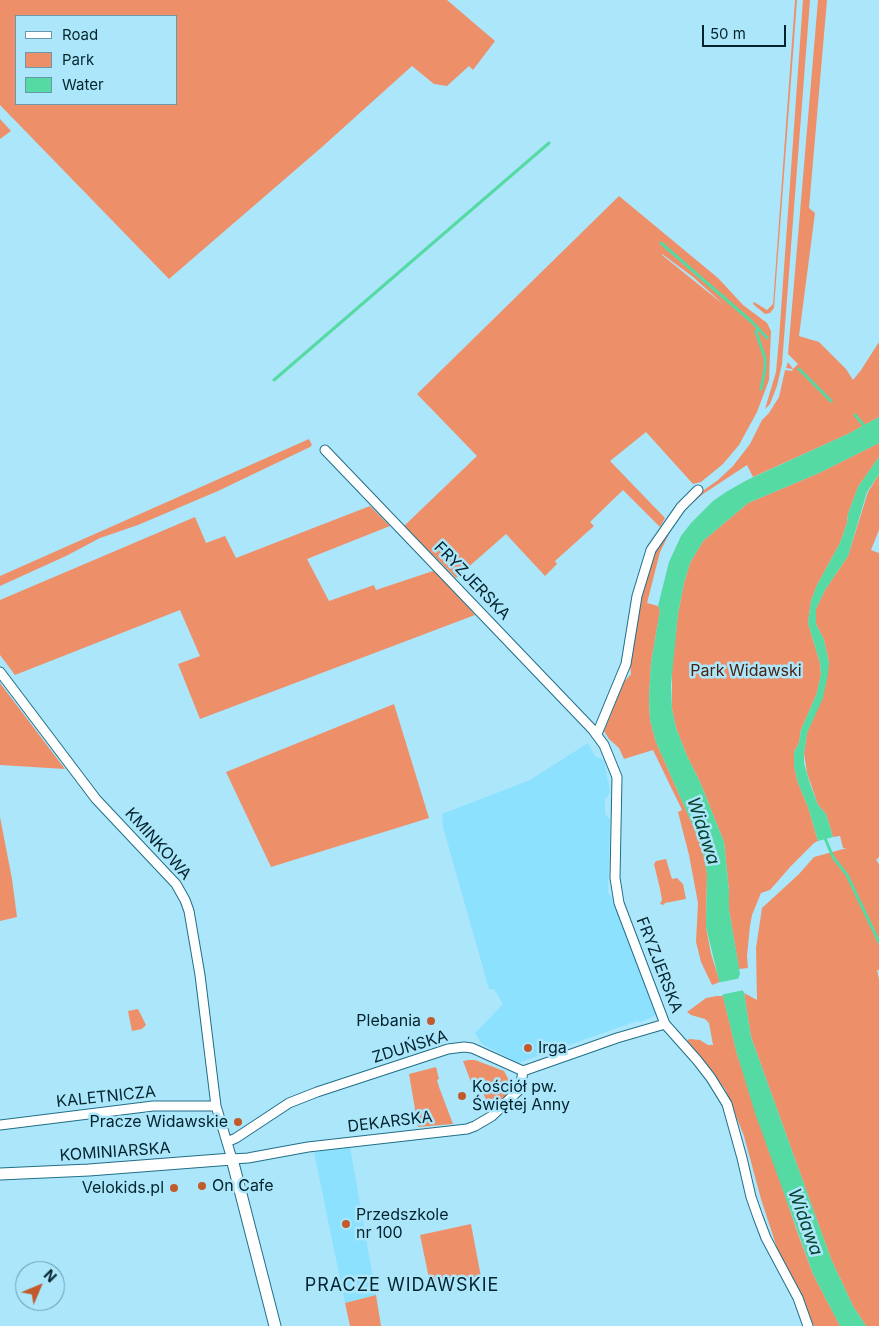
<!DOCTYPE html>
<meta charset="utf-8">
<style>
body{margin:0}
#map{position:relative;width:879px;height:1326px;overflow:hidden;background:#ace6fb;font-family:Inter,sans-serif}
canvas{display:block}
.legend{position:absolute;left:15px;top:15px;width:162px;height:90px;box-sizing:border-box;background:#ace6fb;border:1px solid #6898a9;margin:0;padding:6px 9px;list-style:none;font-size:15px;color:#03242d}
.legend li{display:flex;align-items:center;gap:10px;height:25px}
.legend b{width:25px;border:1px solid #6898a9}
.north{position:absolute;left:15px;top:1261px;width:50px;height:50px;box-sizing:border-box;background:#ace6fb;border:1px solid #6898a9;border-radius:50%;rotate:45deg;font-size:14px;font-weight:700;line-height:20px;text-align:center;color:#03242d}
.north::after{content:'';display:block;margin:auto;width:18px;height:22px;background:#c15a2d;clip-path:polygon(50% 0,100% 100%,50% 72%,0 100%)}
.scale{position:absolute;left:702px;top:25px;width:84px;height:22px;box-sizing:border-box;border:2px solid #03242d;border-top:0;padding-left:6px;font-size:15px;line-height:18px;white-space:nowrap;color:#03242d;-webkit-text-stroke:4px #ace6fb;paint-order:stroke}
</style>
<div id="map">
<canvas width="879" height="1326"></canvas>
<ul class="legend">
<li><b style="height:6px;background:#fff"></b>Road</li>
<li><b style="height:14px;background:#ed906a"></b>Park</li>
<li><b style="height:14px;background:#54daa2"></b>Water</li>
</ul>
<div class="north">N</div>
<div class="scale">50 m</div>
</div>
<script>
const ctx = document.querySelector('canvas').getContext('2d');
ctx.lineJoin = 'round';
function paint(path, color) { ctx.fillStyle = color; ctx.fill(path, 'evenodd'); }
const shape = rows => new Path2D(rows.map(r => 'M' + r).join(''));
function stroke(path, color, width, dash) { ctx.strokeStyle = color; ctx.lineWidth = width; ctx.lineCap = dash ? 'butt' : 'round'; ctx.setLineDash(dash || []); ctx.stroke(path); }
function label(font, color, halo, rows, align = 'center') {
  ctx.font = font + ' Inter,sans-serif'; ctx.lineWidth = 5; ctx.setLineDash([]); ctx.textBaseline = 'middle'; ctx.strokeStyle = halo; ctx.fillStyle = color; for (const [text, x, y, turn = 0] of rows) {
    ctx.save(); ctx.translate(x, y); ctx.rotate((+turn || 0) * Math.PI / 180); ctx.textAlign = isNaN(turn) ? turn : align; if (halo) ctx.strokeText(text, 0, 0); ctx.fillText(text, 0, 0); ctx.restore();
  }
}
const built = shape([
 [588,743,595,756,604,760,610,792,605,800,605,814,610,819,608,892,612,898,656,1015,641,1022,637,1021,518,1063,482,1044,475,1033,503,1004,494,989,489,989,443,827,442,814,530,780],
 [350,1147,376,1295,345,1303,314,1152]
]);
const green = shape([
 [0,0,447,0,495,41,473,70,469,66,447,86,434,84,412,66,322,147,169,279,0,105],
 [16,16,176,16,176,104,16,104],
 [795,0,797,0,774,308,770,313,765,314,753,304,754,302,767,310,773,304],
 [803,0,810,0,782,364,777,386,770,404,765,409,776,372,779,339],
 [818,0,827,0,809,208,815,213,799,336,819,342,846,369,853,380,861,370,879,342,879,417,848,434,753,477,747,465,703,494,690,505,688,504,697,495,718,480,733,466,750,444,762,420,769,413,779,397,785,370,793,371,792,369,786,368,788,362,793,369,798,364,788,354],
 [0,119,11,131,0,139],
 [619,196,718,278,743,305,767,323,771,331,769,380,757,412,739,445,723,464,701,482,693,484,646,432,610,461,665,518,660,527,623,490,590,522,594,526,555,561,557,564,545,576,506,534,456,578,404,526,477,456,417,394],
 [662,254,693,277,724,305,662,255],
 [309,439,312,445,310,447,218,491,138,525,100,538,66,556,0,586,0,576],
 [879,443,879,457,858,487,848,514,847,523,840,543,817,585,811,601,808,623,820,663,821,674,817,693,801,730,799,743,794,752,794,766,798,783,808,807,818,841,814,843,791,866,770,890,761,893,752,915,750,926,747,956,748,968,739,969,729,910,729,891,724,842,700,782,687,756,676,728,672,709,672,667,678,614,684,583,690,563,703,541,748,503,819,473],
 [879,474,879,530,871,550,879,553,879,857,876,860,879,864,879,970,877,970,879,979,879,1326,866,1326,853,1306,831,1259,760,1062,751,1037,744,993,757,1000,756,948,762,908,799,874,814,857,847,848,843,848,840,836,833,837,826,814,818,805,807,773,804,753,807,733,813,718,829,663,824,640,816,624,816,609,825,590,848,556,868,492],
 [370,506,390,526,307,559,329,601,374,585,376,590,433,571,437,573,475,615,200,719,178,664,200,656,180,610,15,675,0,655,0,600,195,517,206,543,225,536,236,558],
 [672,528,660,552,647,603,658,606,660,611,651,663,649,697,650,720,656,742,701,844,707,873,706,927,711,954,720,982,712,985,701,962,696,942,698,903,689,855,678,812,682,810,653,750,624,759,619,748,609,739,604,731,624,682,631,674,630,665,644,585,656,548],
 [0,683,65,769,0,765],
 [394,704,429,818,271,867,226,772],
 [0,817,12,879,17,917,0,921],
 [666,859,672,879,677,878,683,884,686,899,665,903,663,905,660,904,662,900,660,889,654,864,656,861],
 [717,996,723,996,737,1054,798,1234,813,1274,840,1326,814,1326,777,1248,761,1199,744,1136,725,1089,687,1040,690,1039,700,1040,708,1045,713,1045,709,1023,705,1019,691,1015,687,1012,706,998],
 [138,1009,146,1025,142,1029,132,1031,128,1011],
 [469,1060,475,1060,504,1071,514,1090,488,1114,485,1110,488,1105,480,1085,471,1082,463,1061],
 [436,1067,439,1079,437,1080,439,1087,453,1124,418,1127,409,1074],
 [471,1224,481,1277,431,1288,420,1235],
 [376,1295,381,1326,350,1326,345,1303]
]);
const water = shape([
 [879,417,879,443,819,473,748,503,703,541,690,563,684,583,678,614,671,685,672,709,676,728,687,756,700,782,724,842,729,891,729,910,740,974,738,979,744,993,751,1037,831,1259,853,1306,866,1326,840,1326,813,1274,755,1113,737,1054,706,927,707,873,701,844,656,742,650,720,649,697,651,663,660,611,658,606,669,562,681,536,691,523,713,501,726,492,747,480,848,434],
 [879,457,879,474,867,492,848,556,825,590,816,609,816,624,824,640,829,663,828,674,823,698,807,733,804,753,804,763,810,784,818,805,826,814,833,837,818,841,808,807,798,783,794,766,794,752,799,743,801,730,817,693,821,674,820,663,808,623,811,601,817,585,840,543,847,523,848,514,858,487]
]);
const pier = shape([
 [741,978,744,990,720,995,717,983]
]);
const stream = shape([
 [661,243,752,322,767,338],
 [758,328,756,332,765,358,765,369,761,389],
 [799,369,831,401],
 [274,380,549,143],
 [855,415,866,428],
 [824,836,833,857,847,875,879,942]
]);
const minor = shape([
 [325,450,593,730,604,745,617,777,615,878,619,903,665,1024,697,1060,711,1078,727,1104,742,1158,751,1197,758,1217,766,1238,798,1298,808,1326],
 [0,672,96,799,176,884,185,900,189,911,200,975,216,1106,232,1159,248,1158,308,1147,467,1129,475,1126,492,1116,520,1089,523,1071],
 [597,734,626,664,637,596,651,550,681,507,698,490],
 [0,1125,153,1106,216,1106],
 [227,1142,236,1138,289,1103,317,1092,448,1049,464,1047,472,1048,523,1071,617,1038,665,1024]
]);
const tertiary = shape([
 [0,1174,89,1170,232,1159,275,1326]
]);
const markers = [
 [431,1021,5,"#c15a2d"],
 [528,1048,5,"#c15a2d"],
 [462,1096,5,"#c15a2d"],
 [238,1122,5,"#c15a2d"],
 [202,1186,5,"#c15a2d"],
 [174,1188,5,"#c15a2d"],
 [346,1224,5,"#c15a2d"]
];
const streetNames = [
 ["FRYZJERSKA",472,581,46],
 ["KMINKOWA",158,844,48],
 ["FRYZJERSKA",659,965,69],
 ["ZDUŃSKA",410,1047,-17],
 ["KALETNICZA",106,1097,-6],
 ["DEKARSKA",390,1122,-7],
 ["KOMINIARSKA",115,1152,-4]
];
const parkNames = [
 ["Park Widawski",746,671]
];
const poiNames = [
 ["Plebania",421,1021,"right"],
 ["Irga",538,1048],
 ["Kościół pw.",472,1087],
 ["Świętej Anny",472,1105],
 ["Pracze Widawskie",228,1122,"right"],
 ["On Cafe",212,1186],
 ["Velokids.pl",164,1188,"right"],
 ["Przedszkole",356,1215],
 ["nr 100",356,1233]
];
const waterNames = [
 ["Widawa",703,831,72],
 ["Widawa",805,1222,70]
];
const neighbourhoodNames = [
 ["PRACZE WIDAWSKIE",402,1286]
];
paint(built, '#8ce1fe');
paint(green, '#ed906a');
paint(water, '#54daa2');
paint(pier, '#ace6fb');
stroke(stream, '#54daa2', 3);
stroke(minor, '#216f87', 11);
stroke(tertiary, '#216f87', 13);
stroke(minor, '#fff', 9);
stroke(tertiary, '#fff', 11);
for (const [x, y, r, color] of markers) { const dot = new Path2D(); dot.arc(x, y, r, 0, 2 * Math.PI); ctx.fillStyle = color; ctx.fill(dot); stroke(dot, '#ace6fb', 2); }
label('16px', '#03242d', '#ace6fb', streetNames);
label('16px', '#4c2211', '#ace6fb', parkNames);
label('16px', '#03242d', '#ace6fb', poiNames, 'left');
label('italic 18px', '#07422c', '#ace6fb', waterNames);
ctx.letterSpacing = '1px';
label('18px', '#03242d', '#ace6fb', neighbourhoodNames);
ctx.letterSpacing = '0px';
</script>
